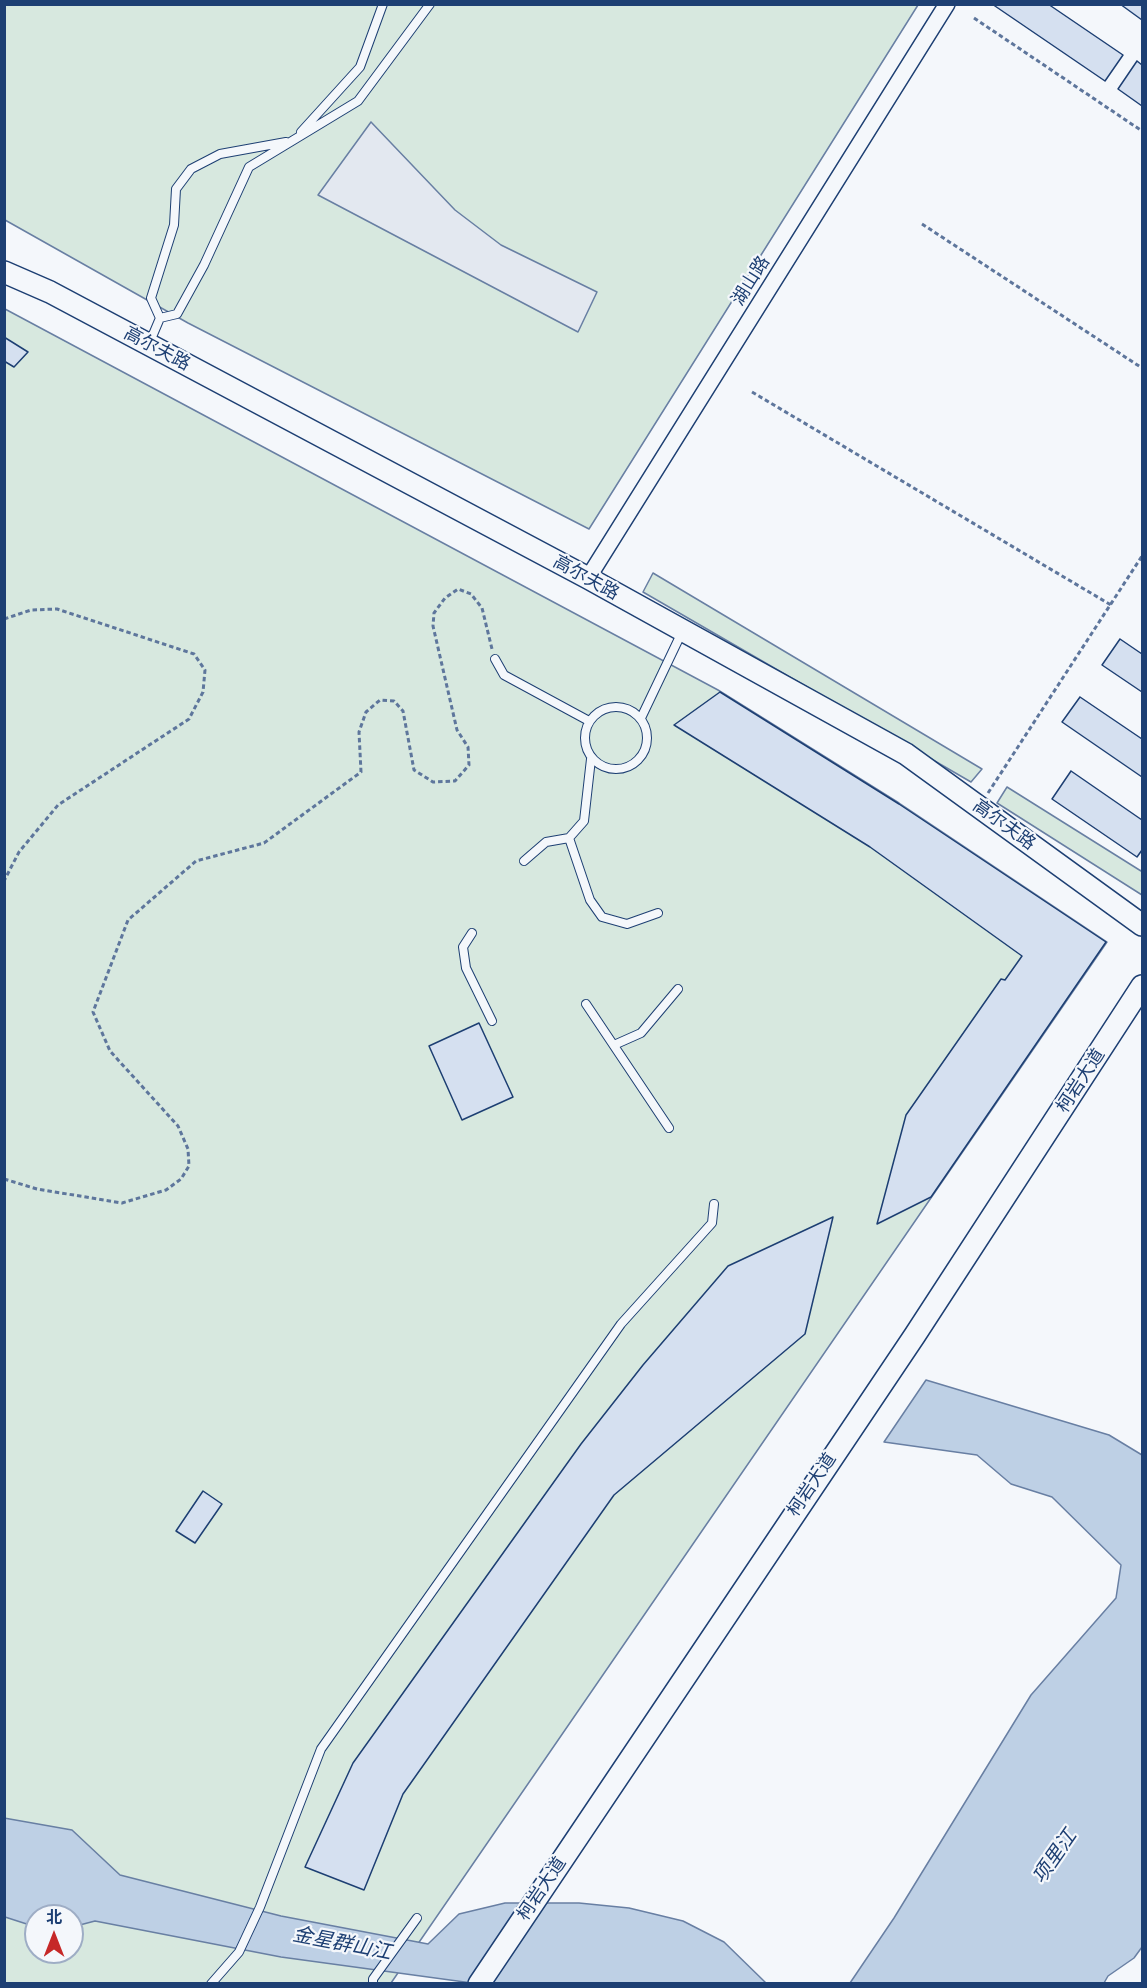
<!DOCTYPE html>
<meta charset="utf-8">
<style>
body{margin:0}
#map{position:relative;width:1147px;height:1988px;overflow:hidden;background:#f4f7fb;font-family:"Zilla Slab","Noto Sans SC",serif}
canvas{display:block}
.frame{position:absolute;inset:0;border:6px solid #1d3f73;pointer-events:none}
.north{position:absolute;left:24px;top:1904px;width:60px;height:60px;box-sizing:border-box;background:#f4f7fb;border:2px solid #9eadc5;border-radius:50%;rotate:0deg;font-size:16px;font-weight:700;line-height:24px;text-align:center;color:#1d3f73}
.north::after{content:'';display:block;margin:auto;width:21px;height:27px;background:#c62828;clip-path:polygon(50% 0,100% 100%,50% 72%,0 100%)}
</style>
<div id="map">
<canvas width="1147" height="1988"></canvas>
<div class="frame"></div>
<div class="north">北</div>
</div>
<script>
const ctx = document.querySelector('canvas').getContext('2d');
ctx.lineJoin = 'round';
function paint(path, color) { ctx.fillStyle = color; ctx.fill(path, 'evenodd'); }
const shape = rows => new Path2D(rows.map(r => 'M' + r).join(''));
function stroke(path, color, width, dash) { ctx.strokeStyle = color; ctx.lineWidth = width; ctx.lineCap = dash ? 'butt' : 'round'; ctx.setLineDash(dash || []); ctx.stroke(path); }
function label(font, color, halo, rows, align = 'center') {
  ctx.font = font + ' "Zilla Slab","Noto Sans SC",serif'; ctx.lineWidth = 4.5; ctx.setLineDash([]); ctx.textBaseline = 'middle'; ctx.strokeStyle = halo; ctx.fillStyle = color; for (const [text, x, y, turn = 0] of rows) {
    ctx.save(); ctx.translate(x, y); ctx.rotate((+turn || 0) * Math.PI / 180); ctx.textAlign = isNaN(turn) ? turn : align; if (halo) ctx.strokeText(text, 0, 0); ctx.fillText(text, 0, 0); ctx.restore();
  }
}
const green = shape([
 [5,5,918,5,589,529,188,323,5,220,5,5],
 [5,309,718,690,899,803,1107,942,391,1983,5,1983,5,309],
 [36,1916,72,1916,72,1952,36,1952,36,1916],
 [653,573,982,769,971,782,643,592,653,573],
 [1007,787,1141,871,1142,869,1142,895,997,803,1007,787]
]);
const parking = shape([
 [371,122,455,210,501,245,597,292,578,332,318,195,371,122]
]);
const water = shape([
 [926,1380,1109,1435,1142,1455,1142,1947,1134,1958,1108,1976,1104,1983,850,1983,894,1918,1031,1695,1116,1598,1121,1565,1052,1497,1011,1484,977,1455,884,1442,926,1380],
 [4,1818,72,1830,120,1875,281,1916,428,1944,459,1914,505,1903,579,1903,629,1908,683,1921,724,1942,766,1983,472,1983,281,1957,95,1921,72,1927,72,1916,36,1916,36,1927,5,1917,4,1818]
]);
const building = shape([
 [992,4,1048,4,1123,55,1105,81,992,4],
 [1120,4,1142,4,1142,20,1120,4],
 [1137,61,1142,65,1142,106,1118,89,1137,61],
 [4,337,28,352,14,367,4,361,4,337],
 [1120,639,1142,654,1142,692,1102,665,1120,639],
 [720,692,899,804,1106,942,931,1197,877,1224,906,1115,1001,979,1005,980,1022,956,870,847,674,725,720,692],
 [1080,697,1142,739,1142,777,1062,722,1080,697],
 [1071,771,1142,820,1142,850,1137,857,1052,799,1071,771],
 [479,1023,513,1097,462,1120,429,1046,479,1023],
 [833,1217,805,1334,614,1495,403,1794,364,1890,305,1867,353,1763,581,1444,643,1365,728,1266,833,1217],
 [203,1491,222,1504,195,1543,176,1531,203,1491]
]);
const path = shape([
 [974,18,1142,131],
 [922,224,1142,368],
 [752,392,1111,605],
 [4,619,31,610,57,609,194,654,205,670,203,692,189,719,58,805,19,852,4,881],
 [988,793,1142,556],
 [4,967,4,992],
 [4,1179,37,1189,122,1203,166,1190,181,1179,189,1166,188,1149,178,1126,110,1051,93,1012,128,920,196,861,264,843,361,772,359,732,366,712,380,700,394,701,403,711,414,770,433,782,455,781,469,765,468,747,457,730,433,626,434,613,445,598,458,589,471,594,482,608,492,649]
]);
const lane = shape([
 [301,132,360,67,383,4],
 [160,318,151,298,174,225,176,189,191,169,220,154,286,142],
 [149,344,160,318,177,314,204,265,249,167,358,101,430,4],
 [495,659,504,675,589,721],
 '585 738a31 31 0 1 1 62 0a31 31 0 1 1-62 0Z',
 [641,718,682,632],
 [569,838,590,900,602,917,627,924,658,913],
 [524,861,546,842,569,838,584,821,591,759],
 [472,933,463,947,466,968,492,1021],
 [586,1004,669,1128],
 [614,1045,641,1033,678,989],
 [211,1984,239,1952,260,1907,321,1749,621,1324,712,1223,714,1204],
 [373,1984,373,1979,417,1918]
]);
const street = shape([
 [588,578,947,4]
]);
const secondary = shape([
 [4,272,50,292,588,578,906,754,1142,925],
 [479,1984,915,1335,1142,986]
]);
const streetNames = [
 ["湖山路",751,281,-58],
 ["高尔夫路",157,349,28],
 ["高尔夫路",586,578,29],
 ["高尔夫路",1004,825,36],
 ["柯岩大道",1081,1081,-57],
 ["柯岩大道",812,1485,-56],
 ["柯岩大道",542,1889,-56]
];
const waterNames = [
 ["项里江",1055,1857,-55],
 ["金星群山江",342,1944,11]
];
paint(green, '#d7e8df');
stroke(green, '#687fa3', 1.5);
paint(parking, '#e3e8f0');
stroke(parking, '#687fa3', 1.5);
paint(water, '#bed0e5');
stroke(water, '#687fa3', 1.5);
paint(building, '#d5e0f0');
stroke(building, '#1d3f73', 1.5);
stroke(lane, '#1d3f73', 10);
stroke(street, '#1d3f73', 18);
stroke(secondary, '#1d3f73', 24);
stroke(path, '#5e769c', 3, [4.5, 3]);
stroke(lane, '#f4f7fb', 8);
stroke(street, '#f4f7fb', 15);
stroke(secondary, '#f4f7fb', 21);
label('18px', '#1d3f73', '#f4f7fb', streetNames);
label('italic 20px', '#1d3f73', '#f4f7fb', waterNames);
</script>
